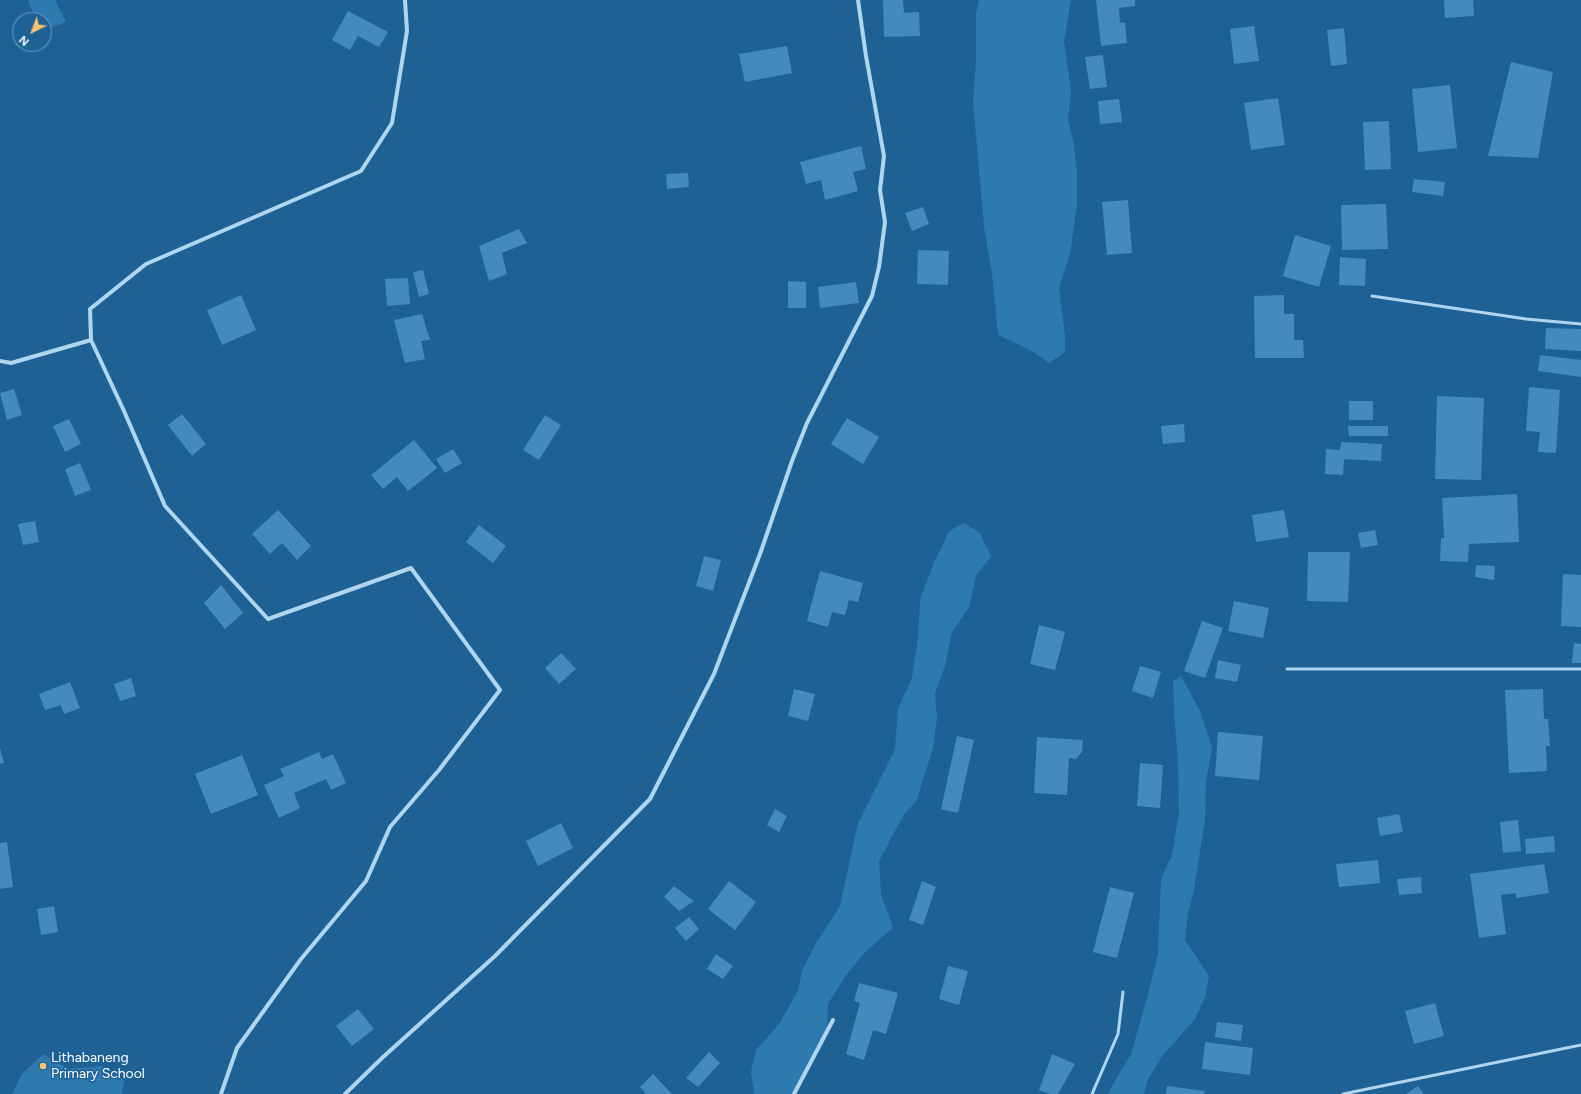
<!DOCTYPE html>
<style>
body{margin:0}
#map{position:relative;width:1581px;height:1094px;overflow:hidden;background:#1d6195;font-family:Figtree,sans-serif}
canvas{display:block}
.north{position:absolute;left:12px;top:12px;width:40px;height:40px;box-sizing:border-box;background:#1d6195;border:1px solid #77a0bf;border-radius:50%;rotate:222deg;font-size:11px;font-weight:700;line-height:16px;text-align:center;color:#fff}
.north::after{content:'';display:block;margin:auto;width:14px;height:18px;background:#fec26f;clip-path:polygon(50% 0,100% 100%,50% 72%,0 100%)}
</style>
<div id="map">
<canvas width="1581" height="1094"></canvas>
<div class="north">N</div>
</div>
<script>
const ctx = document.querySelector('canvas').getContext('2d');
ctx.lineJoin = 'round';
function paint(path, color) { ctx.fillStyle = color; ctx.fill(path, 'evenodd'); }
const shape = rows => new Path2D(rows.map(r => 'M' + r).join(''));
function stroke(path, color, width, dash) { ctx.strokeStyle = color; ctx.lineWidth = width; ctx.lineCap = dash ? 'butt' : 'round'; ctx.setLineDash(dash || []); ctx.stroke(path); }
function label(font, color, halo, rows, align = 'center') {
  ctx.font = font + ' Figtree,sans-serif'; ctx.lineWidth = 3; ctx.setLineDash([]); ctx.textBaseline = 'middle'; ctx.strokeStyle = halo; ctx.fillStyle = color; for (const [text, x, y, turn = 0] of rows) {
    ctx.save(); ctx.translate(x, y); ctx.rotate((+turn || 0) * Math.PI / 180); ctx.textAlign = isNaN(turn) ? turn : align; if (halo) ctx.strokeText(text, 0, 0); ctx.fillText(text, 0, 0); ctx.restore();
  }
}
const green = shape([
 [28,0,55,0,66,22,44,30,44,20,36,20],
 [979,0,1071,0,1064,41,1071,92,1068,120,1074,145,1077,174,1077,204,1070,254,1059,288,1065,335,1065,352,1049,363,1030,350,998,335,992,273,984,227,973,101,976,59,976,15],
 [964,523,980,533,991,556,976,576,969,607,952,632,945,666,935,693,937,719,933,748,916,802,904,814,879,861,881,894,893,928,865,952,844,978,828,1004,827,1032,794,1094,754,1094,751,1072,756,1050,779,1024,798,991,802,971,815,945,840,906,858,823,895,749,898,709,912,678,918,637,920,600,933,565,949,531],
 [1181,676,1199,709,1206,728,1212,749,1206,781,1205,819,1194,890,1188,913,1185,940,1209,976,1205,997,1195,1019,1163,1055,1148,1079,1144,1094,1108,1094,1117,1077,1131,1054,1147,998,1158,953,1161,879,1172,855,1179,813,1178,762,1174,711,1173,681],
 [43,1054,69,1069,101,1066,124,1080,122,1094,12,1094,22,1074]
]);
const building = shape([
 [883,0,903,0,904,13,919,12,920,36,884,37],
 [1096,0,1135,0,1135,6,1119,8,1120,23,1125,22,1127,43,1101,46],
 [1444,0,1473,0,1474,16,1445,18],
 [348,11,388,32,379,47,358,36,350,50,332,40],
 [1254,26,1259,61,1234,64,1230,29],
 [1344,28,1347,64,1331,66,1327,30],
 [787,46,792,73,745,82,739,54],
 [1103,55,1107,87,1090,89,1085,57],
 [1511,62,1553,72,1538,158,1488,156],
 [1450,85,1457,148,1418,152,1412,89],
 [1278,98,1285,145,1251,150,1244,103],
 [1119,99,1122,122,1100,124,1098,101],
 [1389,121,1391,169,1365,170,1363,122],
 [861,146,866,169,853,172,858,191,825,200,821,180,806,184,800,162],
 [688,173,689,187,667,189,666,174],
 [1414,179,1445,182,1443,196,1412,192],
 [1128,200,1132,253,1107,255,1102,202],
 [1386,204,1388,249,1342,250,1341,205],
 [923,207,929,224,912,231,905,213],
 [519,229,527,243,502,253,507,274,489,281,479,246],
 [1295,235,1331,246,1319,287,1283,276],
 [918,250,949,251,948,285,917,284],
 [1340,257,1366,259,1365,286,1339,285],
 [423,270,429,294,419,297,413,272],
 [408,278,410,304,387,306,385,279],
 [788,281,806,282,806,308,788,308],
 [856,282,859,303,820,308,818,287],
 [241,295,256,330,222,345,207,310],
 [1284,295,1284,314,1294,314,1294,340,1303,340,1304,358,1255,358,1254,296],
 [422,314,430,340,421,341,425,359,405,363,394,320],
 [1546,328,1581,329,1581,351,1545,349],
 [1540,355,1581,360,1581,377,1538,371],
 [1529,387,1560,390,1556,453,1538,452,1540,432,1526,431],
 [14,389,22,415,7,420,0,393],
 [1437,396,1484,398,1481,480,1435,479],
 [1349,401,1373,401,1373,420,1349,420],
 [182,414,206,444,192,456,168,425],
 [545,415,561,425,539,460,523,450],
 [847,418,879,437,863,464,831,444],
 [69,419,81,444,65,452,53,426],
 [1184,424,1185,442,1163,444,1161,426],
 [1348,426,1388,426,1388,436,1349,436],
 [414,440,437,468,408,491,397,477,383,489,371,475],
 [1341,442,1382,444,1381,461,1344,459,1343,475,1325,474,1326,449,1340,450],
 [453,449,462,463,445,473,436,459],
 [80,463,91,490,75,496,65,469],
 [1517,494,1519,542,1469,544,1468,562,1440,561,1441,538,1444,538,1442,498],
 [278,510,311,546,297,560,282,543,270,554,252,534],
 [1284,510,1289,537,1256,542,1252,515],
 [35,521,39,542,23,545,18,524],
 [479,525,506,546,493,563,466,542],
 [1375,530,1378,545,1361,548,1358,533],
 [1308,552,1350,552,1348,602,1307,601],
 [704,556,721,560,713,591,696,586],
 [1476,565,1495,566,1494,580,1475,577],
 [820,571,863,583,858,602,849,600,845,615,832,612,828,627,807,621],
 [1563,574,1581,575,1581,627,1561,626],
 [221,585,243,613,225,629,204,603],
 [1234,601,1269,608,1263,638,1228,631],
 [1202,621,1223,628,1205,678,1184,671],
 [1039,625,1065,632,1055,670,1030,664],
 [1574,643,1581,644,1581,663,1572,663],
 [561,653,576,669,559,684,545,668],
 [1218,660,1241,665,1237,682,1215,678],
 [1140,666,1161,672,1153,698,1132,691],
 [131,678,136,696,120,701,114,684],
 [70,682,80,708,64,714,61,705,45,710,39,694],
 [794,689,815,694,808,721,788,716],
 [1543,689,1544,719,1548,719,1550,746,1546,746,1547,771,1509,773,1505,690],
 [1218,732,1263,736,1259,780,1215,776],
 [957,736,974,740,958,813,941,809],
 [1037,737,1083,740,1082,752,1076,759,1069,758,1067,795,1034,793],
 [0,748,4,763,0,764],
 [319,752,322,759,333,754,346,783,331,790,326,779,294,793,300,808,279,818,264,785,284,776,280,769],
 [242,755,258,795,211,814,195,774],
 [1140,763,1163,765,1160,808,1137,806],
 [775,809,787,816,779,832,767,825],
 [1399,814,1403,832,1380,836,1377,818],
 [1518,820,1521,851,1503,853,1500,822],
 [561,823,573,848,538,866,526,841],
 [1554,836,1555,852,1526,854,1525,839],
 [7,842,13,887,0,889,0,843],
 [1378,860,1380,883,1339,887,1336,864],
 [1544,864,1549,893,1516,898,1516,893,1501,895,1506,934,1479,938,1470,874],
 [1421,877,1422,893,1399,895,1397,879],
 [729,881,756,902,735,930,708,909],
 [922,881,936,887,923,925,909,920],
 [674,886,694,901,679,911,664,897],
 [1110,887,1134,893,1117,958,1093,952],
 [54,906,58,932,41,935,37,909],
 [689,917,699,929,686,941,675,928],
 [716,954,733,966,723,979,707,969],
 [948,966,968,971,959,1005,939,999],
 [859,983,898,993,886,1034,873,1030,864,1060,846,1054,860,1003,854,1001],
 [1435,1003,1444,1036,1414,1044,1405,1011],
 [358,1009,374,1029,352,1046,336,1026],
 [1217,1022,1243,1025,1241,1041,1215,1037],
 [1205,1042,1253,1048,1250,1075,1202,1069],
 [709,1052,720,1063,698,1087,686,1078],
 [1052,1054,1075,1064,1058,1094,1050,1094,1039,1090],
 [653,1074,672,1094,646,1094,640,1087],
 [1167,1086,1205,1091,1204,1094,1166,1094],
 [1418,1086,1424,1094,1406,1094]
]);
const service = shape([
 [1372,296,1526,319,1581,324],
 [1287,669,1581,669],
 [1092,1094,1118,1034,1123,992],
 [1343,1094,1581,1045]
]);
const minor = shape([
 [0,361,11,363,91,340],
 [221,1094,237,1048,301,959,366,881,390,827,439,770,500,690,411,568,268,619,165,506,124,411,91,340,90,309,146,264,361,171,392,123,407,31,405,0],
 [345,1094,382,1058,495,956,650,799,714,674,760,554,792,461,807,423,872,296,879,267,885,222,880,190,884,156,866,56,858,0],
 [794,1094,833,1020]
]);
const markers = [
 [43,1066,4,"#fec26f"]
];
const poiNames = [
 ["Lithabaneng",51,1058],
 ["Primary School",51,1074]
];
paint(green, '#2d7ab1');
paint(building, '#458abc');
stroke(service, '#b0d5ef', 3);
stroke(minor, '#b0d5ef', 4);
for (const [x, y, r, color] of markers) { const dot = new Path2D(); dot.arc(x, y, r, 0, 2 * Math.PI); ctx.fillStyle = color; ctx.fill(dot); stroke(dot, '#1d6195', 1.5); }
label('14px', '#fff', '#1d6195', poiNames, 'left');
</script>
